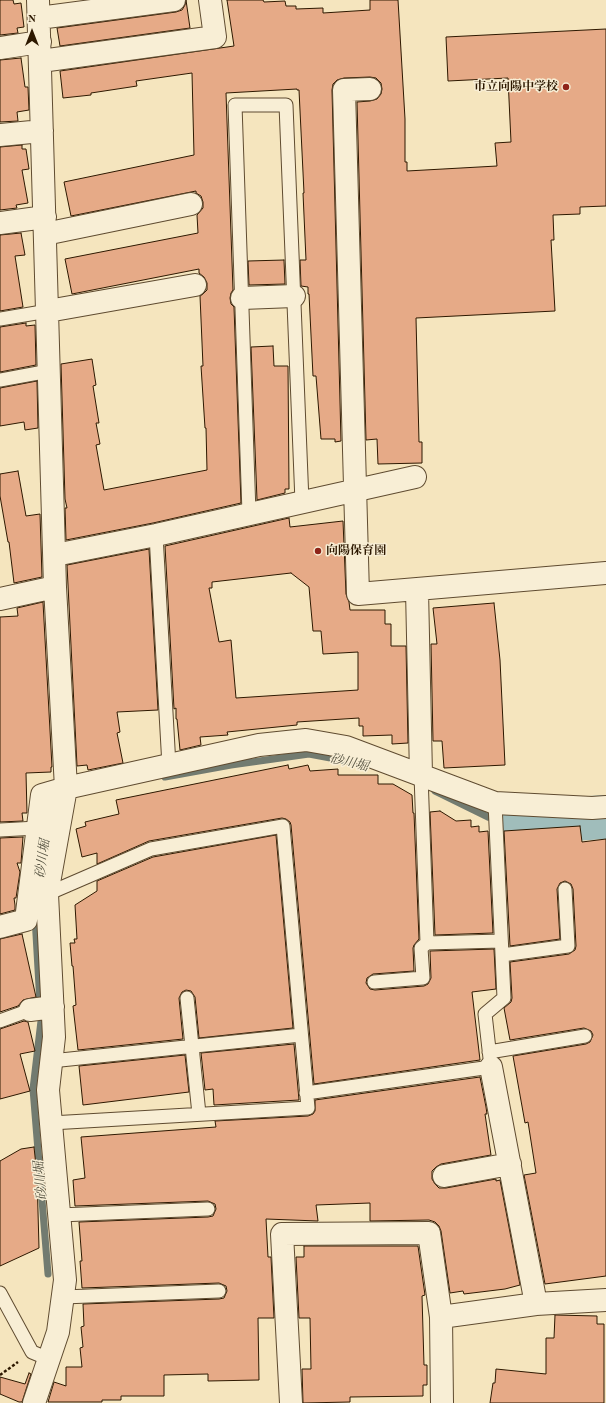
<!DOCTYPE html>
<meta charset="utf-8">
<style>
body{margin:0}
#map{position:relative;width:606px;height:1403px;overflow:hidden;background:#f5e5be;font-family:"Old Standard TT",serif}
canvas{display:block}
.north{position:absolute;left:12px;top:12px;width:40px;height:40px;-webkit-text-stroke:3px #f8eed5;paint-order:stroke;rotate:0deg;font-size:11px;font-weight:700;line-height:16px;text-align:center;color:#2d1800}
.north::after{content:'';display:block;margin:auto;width:14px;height:18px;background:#2d1800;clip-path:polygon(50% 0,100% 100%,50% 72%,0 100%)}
</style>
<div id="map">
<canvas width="606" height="1403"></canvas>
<div class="north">N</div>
</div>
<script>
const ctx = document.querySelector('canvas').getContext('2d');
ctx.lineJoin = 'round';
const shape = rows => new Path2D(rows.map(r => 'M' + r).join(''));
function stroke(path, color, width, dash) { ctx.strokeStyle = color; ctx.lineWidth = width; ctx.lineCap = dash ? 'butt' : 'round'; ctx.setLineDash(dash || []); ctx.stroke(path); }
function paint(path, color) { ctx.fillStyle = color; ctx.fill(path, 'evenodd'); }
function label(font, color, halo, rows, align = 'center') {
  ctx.font = font + ' "Old Standard TT","Noto Serif JP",serif'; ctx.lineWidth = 3; ctx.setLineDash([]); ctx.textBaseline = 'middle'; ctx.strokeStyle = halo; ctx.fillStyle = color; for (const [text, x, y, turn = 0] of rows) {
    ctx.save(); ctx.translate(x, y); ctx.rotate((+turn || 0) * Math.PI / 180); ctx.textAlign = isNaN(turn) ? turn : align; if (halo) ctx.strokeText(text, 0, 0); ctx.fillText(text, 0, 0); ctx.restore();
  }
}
const stream = shape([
 [165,777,231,765,309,754,357,763,367,766],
 [435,791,488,817],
 [35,917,41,1021,33,1089,48,1274]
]);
const river = shape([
 [511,823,606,817]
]);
const building = shape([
 [0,0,13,0,14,4,21,3,24,27,17,28,18,33,0,35,0,0],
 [186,0,190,28,60,46,57,28,176,12,182,10,185,5,186,0],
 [227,0,263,0,264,2,285,1,286,6,296,6,296,9,323,8,323,13,370,10,370,0,398,0,405,119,405,162,407,162,407,171,497,166,495,143,511,142,508,78,448,81,446,37,606,29,606,206,580,207,580,214,553,215,554,240,551,240,555,311,416,318,419,442,422,442,422,463,378,464,377,439,366,440,357,102,370,101,377,99,381,94,382,89,381,83,376,78,370,77,344,78,337,80,333,84,332,90,341,441,335,442,335,439,321,439,316,376,313,376,309,294,308,294,308,287,301,286,300,260,306,260,303,193,304,193,299,90,297,90,297,89,226,93,233,290,231,293,230,298,231,304,234,307,241,503,153,523,66,540,65,508,67,508,65,499,61,364,92,359,96,385,93,386,99,423,96,423,100,444,96,445,104,490,207,470,206,428,205,428,201,366,203,366,200,296,203,294,207,290,207,283,204,277,199,273,199,269,72,294,65,259,198,233,197,215,203,208,203,202,201,196,196,193,196,191,71,216,64,182,194,155,192,73,136,81,137,86,91,93,91,95,63,98,60,71,234,46,227,0],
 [21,58,25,87,28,87,29,110,17,112,18,121,0,122,0,60,21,58],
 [22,145,22,149,26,149,29,169,22,170,28,203,16,205,17,208,0,210,0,147,22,145],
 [21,233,25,255,15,256,23,307,0,311,0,235,21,233],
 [284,260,285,284,249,285,248,261,284,260],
 [26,323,26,326,35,325,36,365,0,372,0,327,26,323],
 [273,346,274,366,288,366,289,489,285,489,285,493,257,500,251,347,273,346],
 [37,381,38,428,25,430,24,422,0,426,0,388,37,381],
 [18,471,26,516,40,514,42,577,14,583,9,542,8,542,0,496,0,474,18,471],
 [289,518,290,527,343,521,346,594,349,602,350,610,385,610,385,624,391,624,391,646,406,646,408,743,392,744,392,735,363,736,363,726,359,726,359,718,297,722,297,725,227,732,228,735,200,737,201,745,180,750,177,719,176,719,176,708,174,709,165,546,289,518],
 [291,573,309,587,313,631,321,631,323,654,358,652,358,690,236,698,231,640,219,642,209,588,212,588,212,582,291,573],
 [149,549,158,710,117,712,120,732,117,733,123,763,88,770,87,765,77,766,67,565,149,549],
 [43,602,52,767,51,767,51,772,26,773,27,813,22,813,23,821,0,822,0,617,18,616,17,608,43,602],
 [494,603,500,660,505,765,444,768,442,741,433,741,431,644,437,644,433,608,494,603],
 [288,765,289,769,308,765,310,771,338,769,338,775,378,775,378,784,393,784,412,795,413,813,414,813,419,939,414,945,413,948,414,971,373,974,367,978,366,983,370,989,375,990,424,986,428,984,431,978,430,951,494,949,496,989,472,992,480,1060,314,1084,291,825,290,822,286,819,282,818,149,841,97,864,97,853,82,857,76,829,86,826,85,822,119,814,116,800,288,765],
 [440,811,456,821,471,820,471,827,479,826,479,832,488,831,493,933,435,935,430,812,440,811],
 [580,826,582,842,606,839,606,1276,545,1284,524,1175,536,1173,528,1122,525,1123,513,1056,586,1044,590,1042,593,1035,591,1031,584,1028,510,1040,504,1008,511,1002,512,998,510,962,569,954,575,950,576,946,573,889,571,884,565,881,560,883,557,889,560,939,510,946,504,831,580,826],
 [276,835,293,1028,199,1038,195,997,191,991,186,990,182,992,179,998,183,1039,78,1050,73,1006,76,1005,73,966,72,966,70,943,75,943,74,939,77,939,75,905,97,891,97,881,153,857,276,835],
 [23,837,21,863,17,863,20,872,16,898,14,898,15,905,15,910,0,914,0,838,23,837],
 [22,934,36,997,23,1000,18,1006,0,1012,0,939,22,934],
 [24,1021,28,1022,35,1051,20,1054,30,1091,0,1099,0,1029,24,1021],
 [294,1044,299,1100,214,1105,213,1089,205,1090,201,1053,294,1044],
 [185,1055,189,1092,83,1105,79,1066,185,1055],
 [480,1077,486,1107,487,1114,485,1114,491,1155,441,1164,436,1167,432,1171,432,1179,435,1184,439,1188,446,1188,496,1179,496,1181,500,1180,520,1285,505,1289,464,1294,463,1291,450,1293,441,1231,439,1226,435,1222,429,1220,370,1221,370,1203,316,1205,318,1221,266,1219,268,1257,271,1257,274,1318,258,1318,259,1380,208,1381,208,1374,164,1375,164,1396,121,1396,121,1400,102,1400,102,1402,48,1402,54,1382,66,1386,66,1367,82,1367,80,1348,83,1347,81,1327,84,1326,83,1304,219,1299,224,1298,227,1291,226,1286,219,1283,82,1288,80,1261,82,1261,79,1222,208,1217,213,1216,216,1209,215,1204,208,1201,75,1206,73,1180,85,1178,81,1137,216,1127,215,1121,308,1116,313,1114,315,1111,315,1100,480,1077],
 [34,1147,37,1175,39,1248,0,1266,0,1161,21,1149,34,1147],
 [304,1246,418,1246,425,1295,422,1296,424,1365,427,1365,427,1385,423,1385,423,1396,350,1397,350,1402,303,1403,302,1369,311,1369,310,1318,299,1318,296,1257,304,1257,304,1246],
 [555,1315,597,1316,597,1324,604,1324,604,1403,490,1403,493,1383,495,1383,496,1369,546,1374,546,1338,554,1338,555,1315],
 [29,1373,31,1374,22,1402,19,1402,0,1394,0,1377,25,1384,29,1373]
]);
const path = shape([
 [0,1375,18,1362]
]);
const lane = shape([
 [0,319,48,311],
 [0,380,49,371],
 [249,513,235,105,286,105,302,502],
 [156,535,169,766],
 [421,775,427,943,501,941],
 [0,830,37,828],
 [47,894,151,849,283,826,308,1108,51,1123],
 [502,955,568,946,565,889],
 [374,982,423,978,421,948,427,943],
 [187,998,199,1114],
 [0,1021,30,1010],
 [489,1052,585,1036],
 [51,1061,301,1035],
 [306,1093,491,1067,485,1014,504,998,495,803],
 [59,1215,208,1209],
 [0,1293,32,1352,49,1359],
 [63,1297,219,1291]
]);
const street = shape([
 [39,18,174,0],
 [0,48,40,42],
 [41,61,215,37,210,0],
 [370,89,344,90,358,594,606,573],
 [0,135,42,131],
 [0,223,45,217],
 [45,234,191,204],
 [242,298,294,296],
 [48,311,195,285],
 [55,555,156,535,415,477],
 [417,590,421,775],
 [0,599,55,587],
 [0,927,26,920,42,795,66,788,259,745,306,740,346,747,495,803,592,808,606,807],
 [30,1010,53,1007],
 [491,1067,536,1304],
 [444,1176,510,1164],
 [441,1317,536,1304,606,1300],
 [34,1403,58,1332,65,1280,48,1090,54,1037,47,894,66,788,55,587,38,0],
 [291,1403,282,1234,429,1233,441,1317,442,1403]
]);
const markers = [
 [566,87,4,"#8f2418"],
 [318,551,4,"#8f2418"]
];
const poiNames = [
 ["市立向陽中学校",558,87],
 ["向陽保育園",326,551,"left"]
];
const waterNames = [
 ["砂川堀",349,763,13],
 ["砂川堀",43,859,-82],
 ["砂川堀",41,1181,-95]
];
stroke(stream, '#727b70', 7);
stroke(river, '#a0bdbb', 44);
paint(building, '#e6aa87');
stroke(building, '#2d1800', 1);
stroke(lane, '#5f4b30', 15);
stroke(street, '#5f4b30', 24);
stroke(path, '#2d1800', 2.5, [3, 2]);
stroke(lane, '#f8eed5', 13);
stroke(street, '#f8eed5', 22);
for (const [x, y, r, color] of markers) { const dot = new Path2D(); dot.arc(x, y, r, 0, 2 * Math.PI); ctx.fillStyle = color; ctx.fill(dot); stroke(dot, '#f8eed5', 1.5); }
label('bold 12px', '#2d1800', '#f8eed5', poiNames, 'right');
label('italic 13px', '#555241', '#f8eed5', waterNames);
</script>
